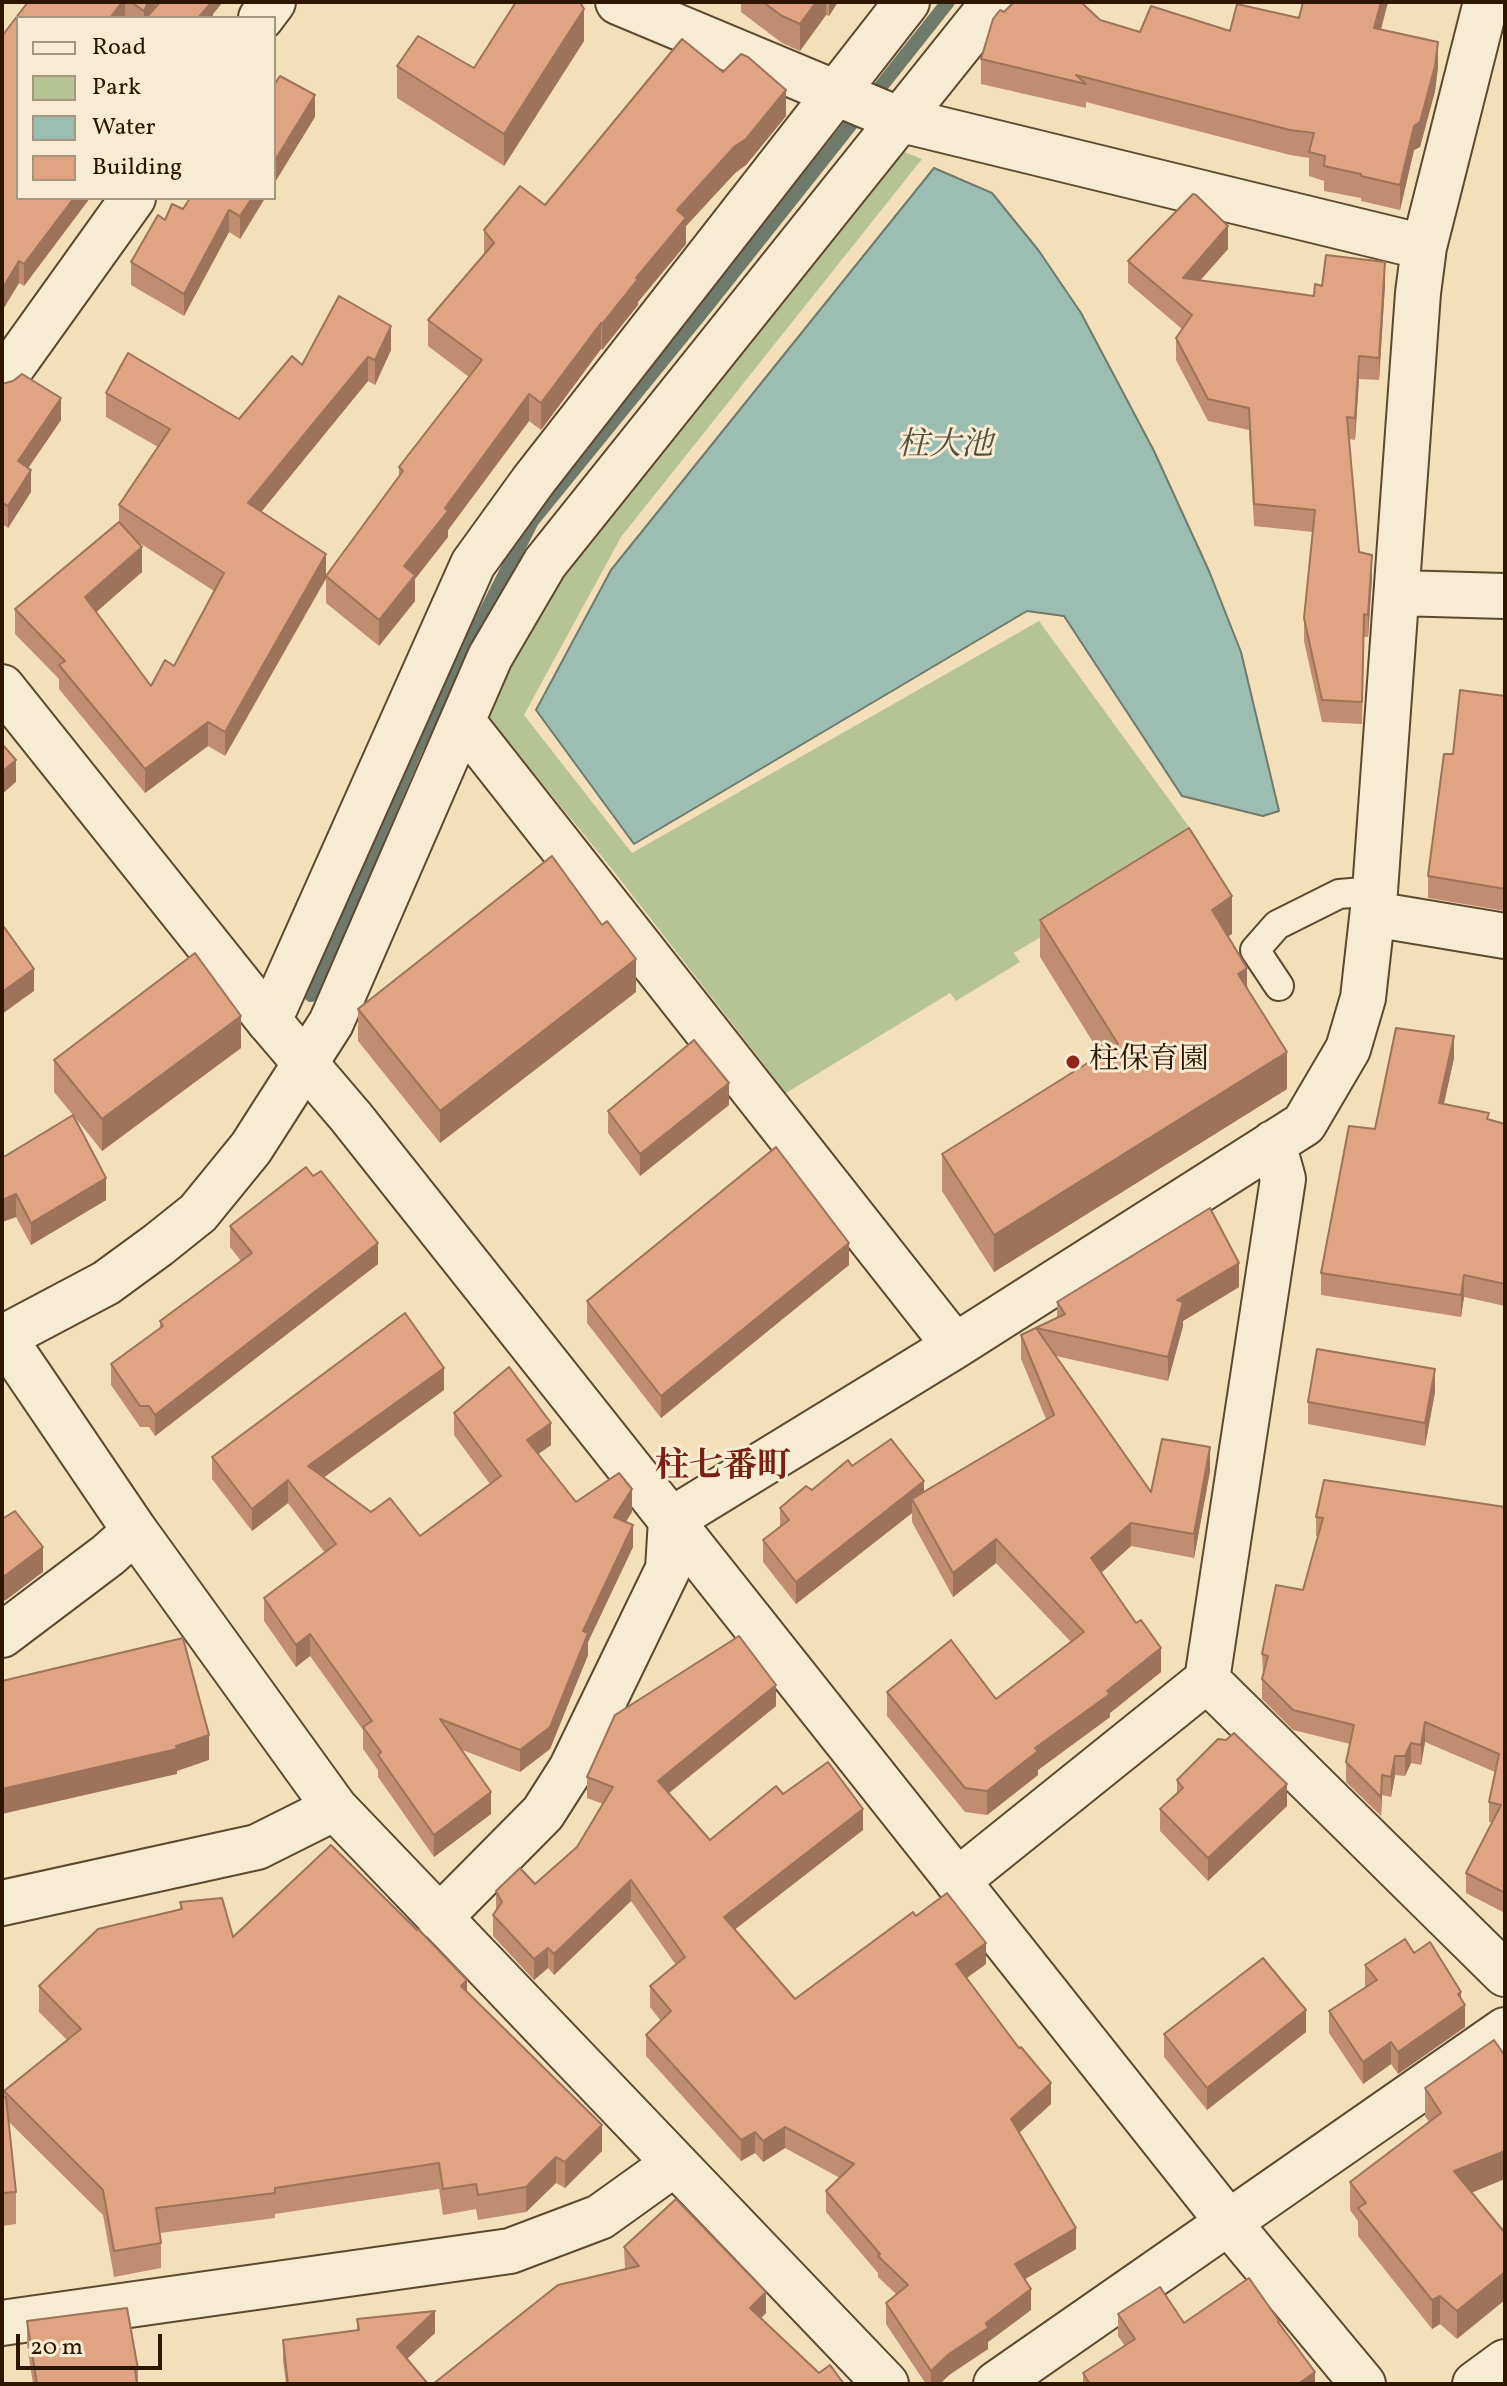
<!DOCTYPE html>
<meta charset="utf-8">
<style>
body{margin:0}
#map{position:relative;width:1507px;height:2386px;overflow:hidden;background:#f3e0bb;font-family:Vollkorn,serif}
canvas{display:block}
.frame{position:absolute;inset:0;border:4px solid #2d1500;pointer-events:none}
.legend{position:absolute;left:16px;top:16px;width:260px;height:184px;box-sizing:border-box;background:#f7ebd3;border:2px solid #a6957f;margin:0;padding:10px 14px;list-style:none;font-size:24px;color:#2d1500}
.legend li{display:flex;align-items:center;gap:16px;height:40px}
.legend b{width:40px;border:2px solid #a6957f}
.scale{position:absolute;left:16px;top:2334px;width:146px;height:36px;box-sizing:border-box;border:4px solid #2d1500;border-top:0;padding-left:10px;font-size:24px;line-height:28px;white-space:nowrap;color:#2d1500;-webkit-text-stroke:6px #f7ebd3;paint-order:stroke}
</style>
<div id="map">
<canvas width="1507" height="2386"></canvas>
<div class="frame"></div>
<ul class="legend">
<li><b style="height:10px;background:#f7ebd3"></b>Road</li>
<li><b style="height:22px;background:#b6c394"></b>Park</li>
<li><b style="height:22px;background:#9bbdb2"></b>Water</li>
<li><b style="height:22px;background:#e0a483"></b>Building</li>
</ul>
<div class="scale">20 m</div>
</div>
<script>
const ctx = document.querySelector('canvas').getContext('2d');
ctx.lineJoin = 'round';
function paint(path, color) { ctx.fillStyle = color; ctx.fill(path, 'evenodd'); }
const shape = rows => new Path2D(rows.map(r => 'M' + r).join(''));
function stroke(path, color, width, dash) { ctx.strokeStyle = color; ctx.lineWidth = width; ctx.lineCap = dash ? 'butt' : 'round'; ctx.setLineDash(dash || []); ctx.stroke(path); }
function label(font, color, halo, rows, align = 'center') {
  ctx.font = font + ' Vollkorn,"Noto Serif JP",serif'; ctx.lineWidth = 6; ctx.setLineDash([]); ctx.textBaseline = 'middle'; ctx.strokeStyle = halo; ctx.fillStyle = color; for (const [text, x, y, turn = 0] of rows) {
    ctx.save(); ctx.translate(x, y); ctx.rotate((+turn || 0) * Math.PI / 180); ctx.textAlign = isNaN(turn) ? turn : align; if (halo) ctx.strokeText(text, 0, 0); ctx.fillText(text, 0, 0); ctx.restore();
  }
}
const green = shape([
 [894,148,922,159,621,537,524,715,632,853,1039,621,1200,842,1014,953,1020,962,956,1001,950,993,786,1093,612,869,487,716,558,576]
]);
const water = shape([
 [934,168,992,193,1039,251,1081,313,1154,451,1209,571,1241,652,1279,811,1263,816,1182,796,1064,616,1027,611,634,844,536,710,611,570,934,168]
]);
const stream = shape([
 [311,995,416,749,532,521,706,307,948,2]
]);
const service = shape([
 [1279,986,1255,950,1277,925,1339,894,1375,891]
]);
const minor = shape([
 [618,2,898,119,1424,247],
 [261,18,273,2],
 [2,381,133,198],
 [1397,593,1505,596],
 [463,722,955,1346],
 [1373,914,1505,936],
 [269,1021,473,564,533,481,907,2],
 [1273,1143,1283,1179,1207,1680,1505,1974],
 [2,1335,135,1531,335,1808,886,2384],
 [2,1338,106,1283,158,1245,198,1213,251,1148,331,1023,490,657,545,563,994,2],
 [2,1635,108,1555,135,1531],
 [957,1881,1207,1680],
 [2,1903,257,1847,335,1808],
 [439,1918,543,1813,571,1769,668,1569,671,1520,955,1346,1304,1124,1348,1049,1363,998,1375,891,1418,293,1424,247,1486,2],
 [2,2323,510,2251,600,2217,674,2164],
 [996,2384,1505,2030],
 [1475,2384,1505,2362]
]);
const tertiary = shape([
 [2,687,269,1021,351,1117,1229,2223,1363,2384]
]);
const wall = shape([
 [28,2,157,2,154,9,213,14,213,18,18,18,18,198,90,198,24,286,19,283,2,311,2,36],
 [741,2,838,2,829,16,826,15,800,51,782,43,741,12],
 [1303,2,1388,2,1381,30,1438,67,1435,91,1420,147,1414,150,1400,210,1361,201,1361,198,1324,191,1324,181,1309,176,1309,158,1290,155,1086,102,1086,108,981,84,981,59,1100,20,1140,32,1230,31,1299,18],
 [584,41,504,166,397,98,397,66,474,68],
 [723,72,786,116,746,165,735,173,686,226,686,244,638,302,638,305,602,350,601,349,541,430,529,421,448,530,448,537,415,579,415,601,379,646,326,603,326,579,225,756,208,746,145,793,59,689,59,679,15,634,15,609,119,522,119,505,158,447,106,417,106,393,239,419,302,365,391,350,375,385,368,381,261,512,326,576,399,478,399,467,469,377,428,346,428,320,484,255,484,230,545,205],
 [135,540,214,591,174,666,151,686,96,612,142,572],
 [265,198,240,239,229,232,184,316,131,285,131,262,165,220,183,209],
 [1228,249,1200,280,1314,296,1322,286,1385,285,1379,380,1359,379,1355,440,1349,439,1359,552,1372,578,1368,637,1364,637,1362,724,1322,722,1304,641,1304,618,1313,532,1254,526,1249,430,1208,421,1176,360,1176,338,1182,329,1128,283,1128,261],
 [2,384,61,420,28,468,31,492,8,528,4,525,2,529],
 [1505,696,1505,911,1428,898,1428,876,1453,754],
 [1040,920,1232,934,1228,936,1287,1089,994,1272,942,1191,942,1154,1101,1055,1040,957],
 [636,992,440,1143,358,1041,358,1009],
 [241,1048,102,1151,74,1116,106,1200,31,1245,16,1217,2,1222,2,1158,73,1115,54,1092,54,1060],
 [1454,1058,1444,1104,1489,1119,1505,1124,1505,1306,1464,1297,1461,1317,1321,1295,1321,1273,1375,1129],
 [729,1105,640,1176,608,1133,608,1111],
 [230,1226,378,1264,155,1436,149,1427,140,1427,111,1385,111,1364,160,1328,160,1321,241,1261,230,1247],
 [849,1265,661,1418,587,1323,587,1301],
 [1239,1287,1183,1321,1183,1326,1168,1381,1056,1356,1151,1492,1210,1471,1194,1558,1131,1546,1101,1573,1161,1672,1110,1713,1110,1717,1038,1770,1038,1775,987,1815,965,1812,887,1716,887,1692,996,1699,1071,1642,996,1563,953,1597,912,1522,912,1513,796,1604,763,1562,763,1540,780,1527,780,1508,852,1466,924,1491,1046,1419,1021,1359,1021,1335,1057,1318,1057,1302],
 [444,1390,323,1478,371,1512,420,1536,490,1484,454,1435,454,1413,551,1445,538,1454,576,1502,632,1512,626,1522,633,1547,588,1642,588,1655,550,1749,520,1772,462,1750,491,1814,434,1857,378,1777,378,1770,363,1749,363,1730,310,1656,296,1667,264,1621,264,1598,325,1553,288,1503,252,1531,212,1479,212,1457],
 [1435,1392,1425,1446,1308,1424,1308,1402],
 [1505,1507,1505,1913,1466,1893,1466,1873,1492,1822,1489,1822,1489,1802,1495,1772,1425,1742,1421,1765,1411,1763,1405,1776,1395,1775,1391,1797,1382,1795,1381,1816,1346,1782,1346,1762,1350,1744,1293,1730,1262,1699,1262,1679,1263,1674,1262,1654,1303,1590,1318,1536,1316,1536,1316,1517],
 [776,1706,669,1793,710,1840,783,1794,863,1830,735,1929,795,1999,916,1916,986,1964,967,1978,1051,2104,1019,2133,1076,2249,1025,2279,1031,2310,988,2342,988,2349,949,2375,940,2384,926,2384,886,2324,886,2303,896,2294,878,2277,878,2273,826,2212,826,2191,840,2178,785,2148,763,2162,755,2153,741,2161,646,2056,646,2035,661,2021,650,2007,650,1986,676,1965,631,1901,554,1975,548,1968,534,1980,493,1936,493,1915,496,1911,496,1891,535,1884,577,1847,603,1804,587,1798,587,1777],
 [1226,1740,1287,1806,1208,1881,1160,1831,1160,1809,1177,1793,1177,1780],
 [180,1902,233,1937,467,1993,602,2151,565,2188,556,2183,526,2212,478,2220,476,2209,443,2215,439,2189,275,2214,275,2218,160,2233,161,2243,161,2268,114,2277,103,2215,9,2122,16,2192,16,2224,2,2226,2,2097,4,2097,4,2091,67,2040,39,2012,39,1986,180,1909],
 [1414,1953,1461,2000,1465,2027,1398,2074,1391,2064,1363,2084,1329,2033,1329,2011,1365,1987,1365,1965],
 [1306,2032,1207,2110,1164,2057,1164,2034],
 [1494,2040,1472,2193,1457,2339,1440,2324,1432,2329,1358,2236,1358,2221,1350,2210,1350,2182,1429,2122,1425,2116,1425,2088],
 [624,2247,766,2313,761,2318,819,2373,433,2384,625,2269],
 [1118,2314,1184,2323,1279,2324,1315,2384,1083,2384,1083,2373,1125,2346,1118,2336],
 [357,2319,435,2333,407,2359,428,2384,286,2384,283,2361,283,2340,357,2330],
 [27,2321,138,2369,138,2384,33,2384,27,2345]
]);
const shadedWall = shape([
 [122,2,125,2,125,18,110,18],
 [148,2,157,2,150,18,147,17,147,18,144,18,144,11],
 [211,2,223,2,213,14,213,18,198,18],
 [816,2,826,2,826,15,800,51,800,24],
 [829,2,838,2,829,16],
 [1381,2,1388,2,1374,53,1374,28],
 [584,9,584,41,504,166,504,134],
 [1438,42,1438,67,1435,91,1420,147,1414,150,1400,210,1400,185,1414,126],
 [786,90,786,116,746,165,735,173,686,226,686,244,638,302,638,305,602,350,602,324,636,278,677,210],
 [315,95,315,117,274,184,274,162],
 [74,198,90,198,24,286,24,264],
 [252,198,265,198,240,239,240,216],
 [229,210,229,232,184,316,184,294],
 [1228,226,1228,249,1183,300,1183,278],
 [19,261,19,283,2,311,2,289],
 [1385,262,1385,285,1379,380,1379,358],
 [601,323,601,349,541,430,541,403],
 [391,326,391,350,375,385,375,360],
 [1359,356,1359,379,1355,440,1355,418],
 [368,357,368,381,248,528,248,503],
 [529,394,529,421,448,530,448,537,415,579,415,601,379,646,379,620,404,566,445,508],
 [61,398,61,420,18,483,18,461],
 [31,470,31,492,8,528,8,506],
 [4,504,4,525,2,529,2,507],
 [142,547,142,572,85,622,85,597],
 [326,554,326,578,225,756,225,732],
 [1372,555,1372,578,1368,637,1368,615],
 [208,722,208,746,145,793,145,769],
 [16,760,16,782,2,794,2,772],
 [1232,896,1232,934,1212,946,1212,910],
 [636,959,636,992,440,1143,440,1111],
 [1247,968,1247,1005,1238,974],
 [34,969,34,991,2,1014,2,992],
 [241,1016,241,1048,102,1151,102,1119],
 [1454,1036,1454,1058,1439,1125,1439,1103],
 [1287,1052,1287,1089,994,1272,994,1235],
 [729,1083,729,1105,640,1176,640,1154],
 [106,1178,106,1200,31,1245,31,1223],
 [16,1194,16,1217,2,1222,2,1200],
 [378,1243,378,1264,155,1436,155,1415],
 [849,1243,849,1265,661,1418,661,1396],
 [1239,1263,1239,1287,1183,1321,1183,1326,1168,1381,1168,1357,1177,1300],
 [1464,1275,1464,1297,1461,1317,1461,1295],
 [444,1368,444,1390,308,1489,308,1466],
 [1435,1369,1435,1392,1425,1446,1425,1423],
 [551,1423,551,1445,527,1462,527,1440],
 [1210,1447,1210,1471,1194,1558,1194,1534],
 [288,1480,288,1503,252,1531,252,1509],
 [924,1481,924,1503,912,1499,912,1513,796,1604,796,1582],
 [632,1489,632,1512,614,1539,614,1517],
 [1131,1523,1131,1546,1091,1582,1091,1558],
 [633,1525,633,1547,588,1642,588,1655,550,1749,520,1772,520,1750,583,1631],
 [996,1539,996,1563,953,1597,953,1573],
 [43,1547,43,1572,6,1600,2,1601,2,1576],
 [310,1634,310,1656,296,1667,296,1645],
 [1161,1648,1161,1672,1110,1713,1110,1717,1038,1770,1038,1775,987,1815,987,1791,1035,1748],
 [776,1685,776,1706,658,1802,658,1781],
 [1425,1722,1425,1742,1421,1765,1421,1745],
 [209,1735,209,1760,177,1771,177,1774,2,1814,2,1789,176,1746],
 [1411,1743,1411,1763,1405,1776,1405,1756],
 [1395,1756,1395,1775,1391,1797,1391,1777],
 [1382,1775,1382,1795,1381,1816,1381,1797],
 [1287,1784,1287,1806,1208,1881,1208,1858],
 [491,1792,491,1814,434,1857,434,1835],
 [863,1809,863,1830,724,1938,724,1917],
 [631,1880,631,1901,554,1975,554,1954],
 [986,1943,986,1964,956,1985,956,1964],
 [548,1948,548,1968,534,1980,534,1959],
 [467,1980,467,2005,461,1986],
 [1461,1992,1461,2008,1465,2005,1465,2027,1398,2074,1398,2052],
 [1306,2010,1306,2032,1207,2110,1207,2088],
 [1391,2042,1391,2064,1363,2084,1363,2062],
 [1051,2083,1051,2104,1011,2140,1011,2119],
 [602,2125,602,2151,565,2188,565,2162],
 [785,2127,785,2148,763,2162,763,2141],
 [755,2132,755,2153,741,2161,741,2140],
 [1505,2151,1505,2179,1454,2200,1454,2171],
 [556,2157,556,2183,526,2212,526,2187],
 [1076,2228,1076,2249,1015,2285,1015,2264],
 [1505,2272,1505,2300,1457,2339,1457,2311],
 [1031,2289,1031,2310,988,2342,988,2349,949,2375,940,2384,931,2384,931,2371,986,2323],
 [766,2292,766,2313,750,2329,750,2308],
 [1440,2296,1440,2324,1432,2329,1432,2300],
 [435,2311,435,2333,397,2368,397,2347],
 [1315,2372,1315,2384,1298,2384]
]);
const building = shape([
 [28,2,122,2,110,18,18,18,18,198,74,198,24,264,19,261,2,289,2,36,28,2],
 [131,2,148,2,144,11,131,2],
 [160,2,212,2,198,18,149,18,147,17,160,2],
 [516,2,580,2,584,9,504,134,397,66,418,36,474,68,516,2],
 [763,2,816,2,800,24,782,16,763,2],
 [1014,2,1081,2,1100,20,1140,32,1151,6,1230,31,1237,4,1299,18,1303,2,1381,2,1374,28,1438,42,1435,66,1420,122,1414,126,1400,185,1361,176,1361,174,1324,166,1325,156,1309,152,1314,133,1290,130,1076,75,1086,84,981,59,993,19,1000,10,1004,12,1014,2],
 [682,39,723,72,741,54,748,57,786,90,746,139,735,146,677,210,686,218,636,278,638,279,602,324,601,323,541,403,529,394,445,508,448,511,404,566,415,575,379,620,326,576,403,471,399,467,482,360,428,320,494,243,484,230,520,186,545,205,682,39],
 [280,76,315,95,274,162,274,85,280,76],
 [1193,194,1196,195,1228,226,1183,278,1314,296,1315,284,1322,286,1326,255,1385,262,1379,358,1359,356,1355,418,1347,417,1359,552,1372,555,1368,615,1364,614,1362,702,1322,700,1304,618,1315,510,1254,504,1249,408,1208,399,1176,338,1192,315,1128,261,1193,194],
 [190,198,252,198,240,216,229,210,184,294,131,262,158,215,165,220,172,204,183,209,190,198],
 [339,296,391,326,375,360,368,357,248,503,326,554,225,732,208,722,145,769,59,665,65,661,15,609,119,522,142,547,85,597,151,686,165,660,174,666,224,573,119,505,170,429,106,393,128,353,239,419,292,356,302,365,339,296],
 [22,374,61,398,18,461,31,470,8,506,4,504,2,507,2,384,13,381,22,374],
 [1460,690,1505,696,1505,889,1428,876,1444,754,1453,754,1460,690],
 [2,744,16,760,2,772,2,744],
 [1189,828,1232,896,1212,910,1247,968,1238,974,1287,1052,994,1235,942,1154,1118,1044,1040,920,1189,828],
 [552,856,602,925,607,921,636,959,440,1111,358,1009,552,856],
 [4,927,34,969,2,992,2,929,4,927],
 [195,953,241,1016,102,1119,54,1060,195,953],
 [1396,1028,1454,1036,1439,1103,1489,1113,1487,1119,1505,1124,1505,1284,1464,1275,1461,1295,1321,1273,1349,1126,1375,1129,1396,1028],
 [694,1040,729,1083,640,1154,608,1111,694,1040],
 [73,1115,106,1178,31,1223,16,1194,2,1200,2,1158,73,1115],
 [776,1147,849,1243,661,1396,587,1301,776,1147],
 [306,1167,313,1176,321,1171,378,1243,155,1415,149,1406,140,1406,111,1364,163,1326,160,1321,252,1253,230,1226,306,1167],
 [1210,1208,1239,1263,1177,1300,1183,1302,1168,1357,1036,1328,1151,1492,1162,1439,1210,1447,1194,1534,1131,1523,1091,1558,1136,1623,1141,1620,1161,1648,1107,1691,1110,1694,1035,1748,1038,1751,987,1791,965,1788,887,1692,951,1640,996,1699,1084,1632,996,1539,953,1573,912,1499,1054,1415,1021,1335,1065,1314,1057,1302,1210,1208],
 [405,1313,444,1368,308,1466,371,1512,390,1498,420,1536,501,1476,454,1413,509,1367,551,1423,527,1440,576,1502,619,1473,632,1489,614,1517,633,1525,583,1631,588,1633,550,1727,520,1750,440,1719,491,1792,434,1835,378,1755,381,1752,363,1727,372,1721,310,1634,296,1645,264,1598,336,1544,288,1480,252,1509,212,1457,405,1313],
 [1317,1349,1435,1369,1425,1423,1308,1402,1317,1349],
 [891,1439,924,1481,796,1582,763,1540,789,1520,780,1508,806,1486,812,1490,848,1460,852,1466,891,1439],
 [1324,1480,1505,1507,1505,1893,1466,1873,1501,1805,1489,1802,1499,1754,1425,1722,1421,1745,1411,1743,1405,1756,1395,1756,1391,1777,1382,1775,1381,1797,1346,1762,1354,1725,1293,1710,1262,1679,1268,1656,1262,1654,1276,1585,1303,1590,1323,1518,1316,1517,1324,1480],
 [15,1511,43,1547,6,1575,2,1576,2,1519,15,1511],
 [739,1636,776,1685,658,1781,710,1840,776,1786,783,1794,828,1762,863,1809,724,1917,795,1999,913,1912,916,1916,947,1893,986,1943,956,1964,1019,2048,1021,2047,1051,2083,1011,2119,1076,2228,1015,2264,1031,2289,986,2323,988,2328,949,2354,931,2371,886,2303,908,2285,878,2256,880,2254,826,2191,854,2164,785,2127,763,2141,755,2132,741,2140,646,2035,671,2011,650,1986,685,1957,631,1880,554,1954,548,1948,534,1959,493,1915,502,1902,496,1891,520,1868,535,1884,577,1847,613,1787,587,1777,615,1715,739,1636],
 [183,1638,209,1735,176,1746,177,1749,2,1789,2,1681,183,1638],
 [1234,1733,1287,1784,1208,1858,1160,1809,1183,1788,1177,1780,1218,1739,1226,1740,1234,1733],
 [331,1845,417,1930,418,1929,467,1980,461,1986,602,2125,565,2162,556,2157,526,2187,478,2195,476,2184,443,2189,439,2163,275,2188,275,2193,156,2208,161,2243,114,2251,103,2190,4,2091,81,2029,39,1986,98,1929,182,1909,180,1902,222,1898,233,1937,331,1845],
 [1405,1939,1414,1953,1430,1942,1461,1992,1458,1994,1465,2005,1398,2052,1391,2042,1363,2062,1329,2011,1377,1980,1365,1965,1405,1939],
 [1263,1958,1306,2010,1207,2088,1164,2034,1263,1958],
 [1494,2040,1505,2056,1505,2151,1454,2171,1505,2233,1505,2272,1457,2311,1440,2296,1432,2300,1358,2208,1366,2203,1350,2182,1441,2113,1425,2088,1494,2040],
 [2,2097,6,2097,16,2192,2,2193,2,2097],
 [676,2199,766,2292,750,2308,819,2373,830,2365,844,2384,433,2384,558,2285,639,2266,624,2247,676,2199],
 [1249,2278,1279,2321,1278,2322,1315,2372,1298,2384,1090,2384,1083,2373,1135,2339,1118,2314,1160,2287,1184,2323,1249,2278],
 [127,2308,138,2369,135,2370,137,2384,37,2384,27,2321,127,2308],
 [435,2311,397,2347,428,2384,288,2384,283,2340,359,2330,357,2319,435,2311]
]);
const markers = [
 [1073,1062,8,"#8f2418"]
];
const poiNames = [
 ["柱保育園",1089,1062]
];
const waterNames = [
 ["柱大池",945,448]
];
const quarterNames = [
 ["柱七番町",723,1470]
];
paint(green, '#b6c394');
paint(water, '#9bbdb2');
stroke(water, '#6f7a6b', 2);
stroke(stream, '#6f7a6b', 14);
stroke(service, '#5e482f', 32);
stroke(minor, '#5e482f', 48);
stroke(tertiary, '#5e482f', 48);
stroke(service, '#f7ebd3', 28);
stroke(minor, '#f7ebd3', 44);
stroke(tertiary, '#f7ebd3', 44);
paint(wall, '#c18d71');
paint(shadedWall, '#9d735c');
paint(building, '#e0a483');
stroke(building, '#9d735c', 2);
for (const [x, y, r, color] of markers) { const dot = new Path2D(); dot.arc(x, y, r, 0, 2 * Math.PI); ctx.fillStyle = color; ctx.fill(dot); stroke(dot, '#f7ebd3', 3); }
label('30px', '#2d1500', '#f7ebd3', poiNames, 'left');
label('italic 32px', '#54503e', '#f7ebd3', waterNames);
label('bold 34px', '#7a1f14', '#f7ebd3', quarterNames);
</script>
